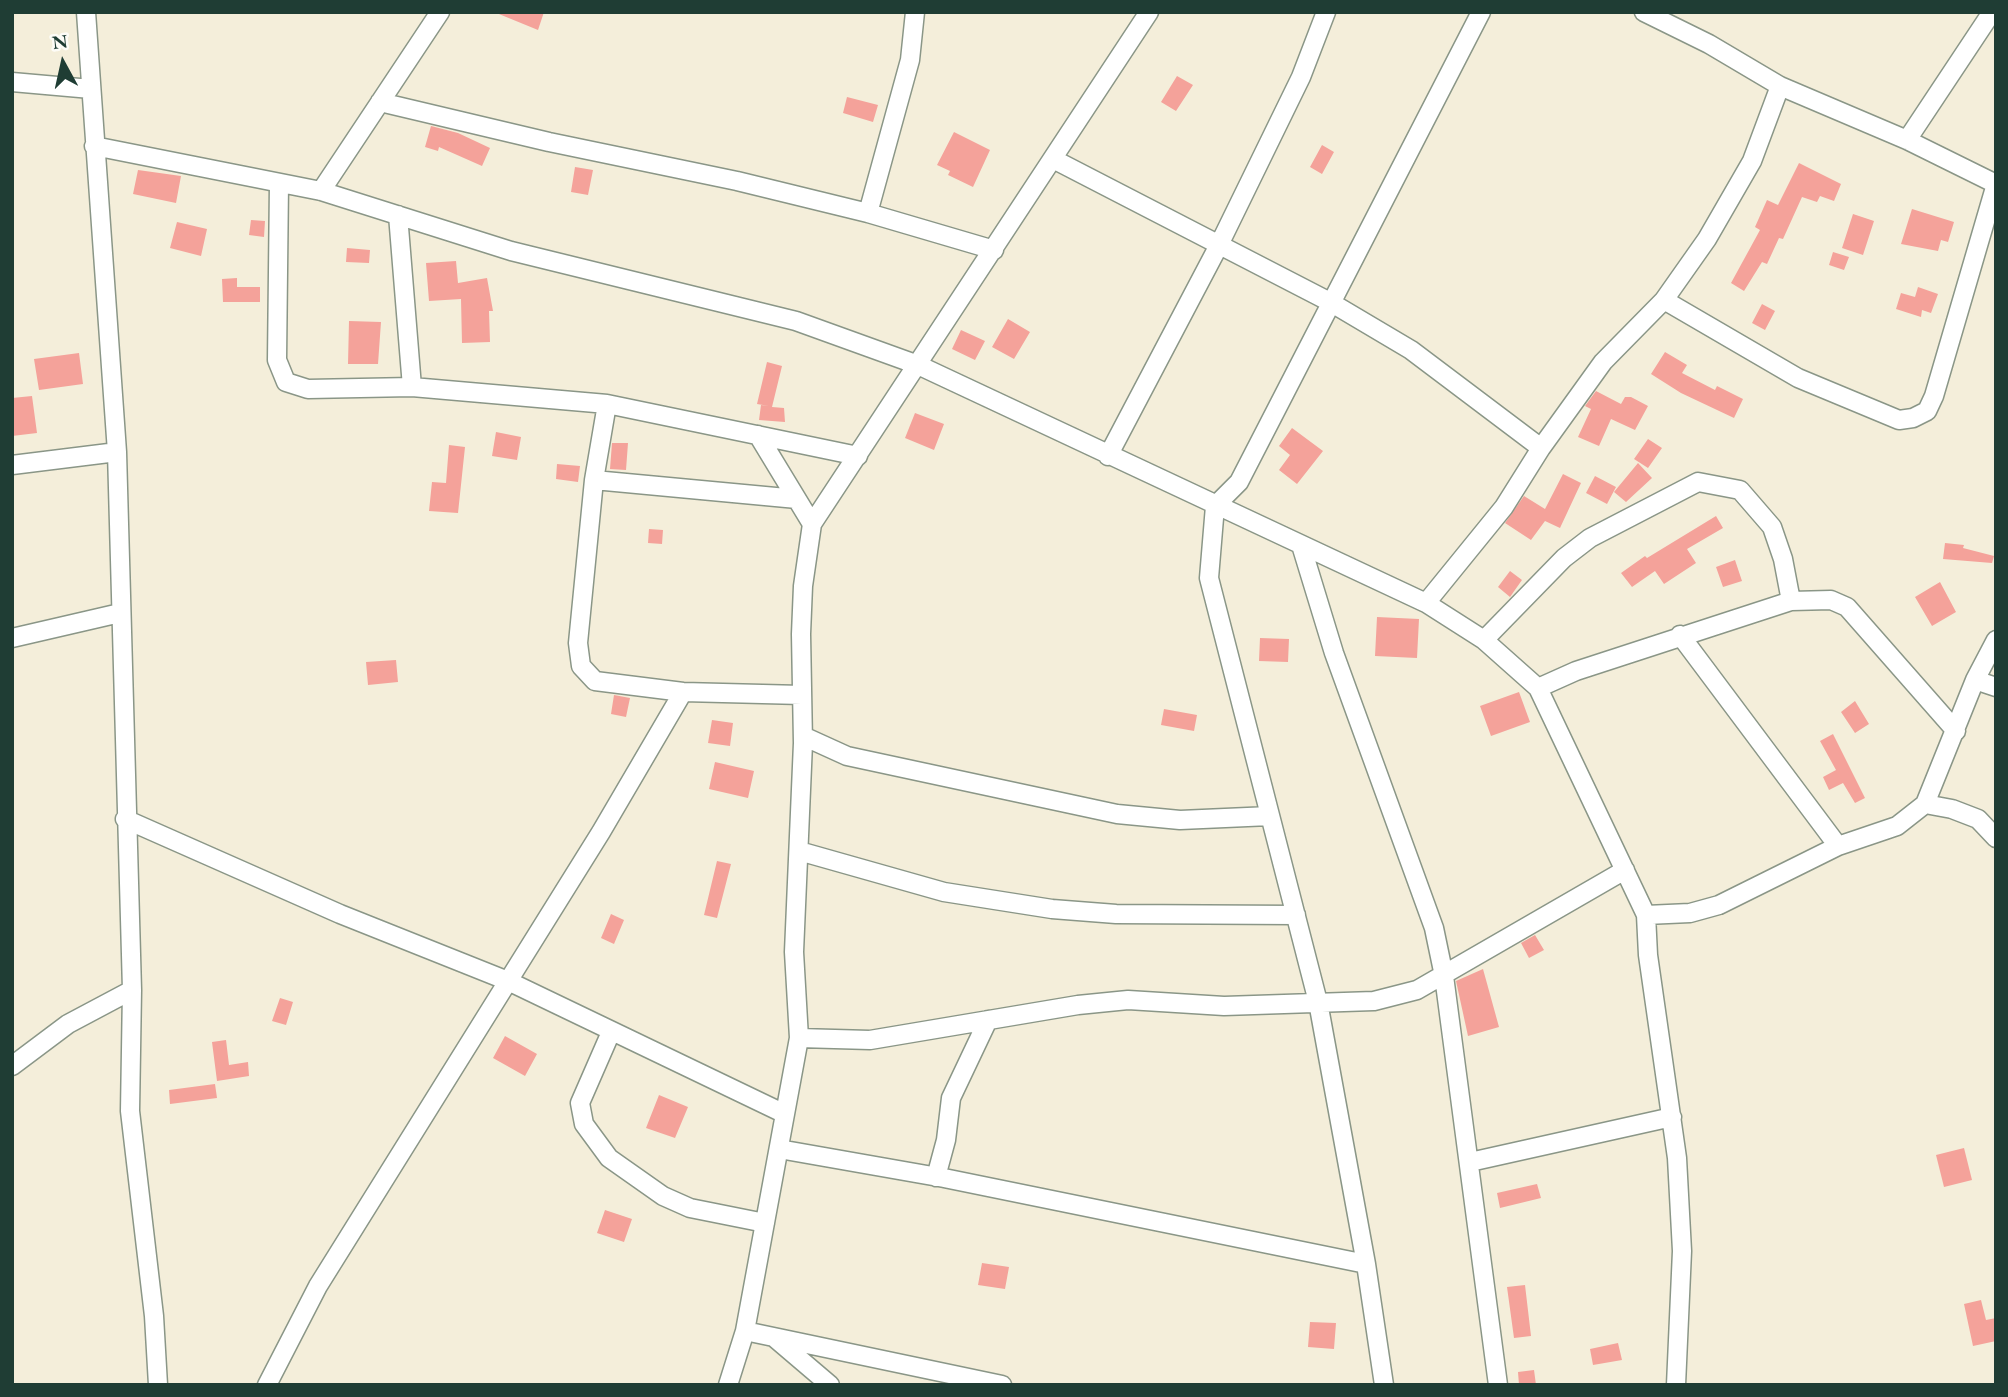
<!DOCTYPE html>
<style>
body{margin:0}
#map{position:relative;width:2008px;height:1397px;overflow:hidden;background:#f4eeda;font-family:"EB Garamond",serif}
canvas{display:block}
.frame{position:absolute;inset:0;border:14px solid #1f3d34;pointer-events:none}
.north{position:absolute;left:28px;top:28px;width:70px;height:70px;-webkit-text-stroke:5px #fdfcf7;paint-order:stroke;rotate:352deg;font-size:19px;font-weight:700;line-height:28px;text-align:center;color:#1f3d34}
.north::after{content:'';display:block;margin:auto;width:24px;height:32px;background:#1f3d34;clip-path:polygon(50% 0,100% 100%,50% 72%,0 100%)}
</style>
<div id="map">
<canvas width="2008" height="1397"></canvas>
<div class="frame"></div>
<div class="north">N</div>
</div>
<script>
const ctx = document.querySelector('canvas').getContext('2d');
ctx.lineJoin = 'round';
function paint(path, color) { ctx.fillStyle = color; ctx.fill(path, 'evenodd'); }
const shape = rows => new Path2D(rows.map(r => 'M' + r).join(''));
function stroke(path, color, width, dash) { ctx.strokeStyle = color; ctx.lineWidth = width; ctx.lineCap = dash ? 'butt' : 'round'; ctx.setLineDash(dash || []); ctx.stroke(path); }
const building = shape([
 [494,12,544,12,538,30],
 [1177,76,1193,85,1176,111,1161,102],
 [847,97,878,105,873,122,843,113],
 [431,126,458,133,490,148,482,166,439,147,438,151,425,147],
 [954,132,990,150,973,187,948,175,950,171,937,165],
 [1322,145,1334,152,1322,174,1310,167],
 [1799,163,1841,184,1834,201,1820,196,1817,202,1802,197,1783,239,1779,238,1767,264,1762,262,1744,291,1731,283,1760,230,1755,227,1767,200,1778,205],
 [575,167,593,170,588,195,571,192],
 [138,170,181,176,176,203,133,194],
 [1912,209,1954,222,1948,242,1941,240,1938,251,1901,244],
 [1853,214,1874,221,1863,255,1842,248],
 [251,220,265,221,264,237,249,235],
 [177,222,207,229,201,256,170,248],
 [347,248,370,250,369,263,346,262],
 [1833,252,1849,257,1844,270,1829,265],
 [456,261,458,283,487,278,493,311,489,311,490,342,462,343,461,299,429,301,426,263],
 [237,278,237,287,260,287,260,302,223,302,222,279],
 [1918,287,1938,294,1931,313,1922,310,1921,317,1896,309,1901,293,1915,297],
 [1762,304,1775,311,1765,330,1752,323],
 [1008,319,1030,332,1014,359,992,347],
 [349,321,381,322,378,364,348,364],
 [961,330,985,341,975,360,952,349],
 [1665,352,1687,365,1682,373,1715,390,1717,386,1743,399,1734,418,1681,393,1651,374],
 [79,353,83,384,39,390,34,359],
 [767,362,782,366,772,407,784,408,785,422,759,420,761,405,769,406,757,404],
 [1596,391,1621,404,1625,397,1631,397,1648,406,1635,430,1611,419,1599,446,1578,437,1591,409,1585,406],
 [32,396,37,433,12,436,12,398],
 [915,413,944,424,934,450,905,438],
 [1292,428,1323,451,1297,484,1279,470,1290,455,1279,446],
 [496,432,521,437,517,460,492,456],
 [1648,439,1662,448,1648,468,1634,459],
 [612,443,628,443,626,470,610,469],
 [449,445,465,447,458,513,429,511,432,482,446,483],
 [1638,463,1652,478,1626,502,1614,492],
 [557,464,580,466,578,482,556,479],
 [1563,474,1581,483,1560,528,1545,521,1531,540,1505,523,1524,496,1545,509],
 [1595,476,1616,487,1607,504,1586,493],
 [1716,516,1723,528,1687,549,1696,563,1664,584,1655,571,1632,587,1621,573,1645,556,1647,558],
 [649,529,663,530,662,544,648,543],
 [1945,543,1964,545,1963,548,1994,556,1992,563,1943,559],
 [1735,560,1742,581,1723,587,1716,567],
 [1510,571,1522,580,1510,597,1498,587],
 [1940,582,1956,612,1932,626,1915,597],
 [1377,617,1419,619,1417,658,1375,656],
 [1260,638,1289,639,1288,662,1259,661],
 [396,660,398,682,368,685,366,662],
 [1519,692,1530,722,1491,736,1480,706],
 [614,695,630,698,626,717,611,714],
 [1855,701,1869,724,1855,733,1841,712],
 [1164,709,1197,715,1194,731,1161,725],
 [712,720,733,723,730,746,708,743],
 [1833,734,1865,798,1855,803,1843,783,1829,790,1823,777,1836,770,1820,741],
 [715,762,754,771,748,798,709,789],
 [717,861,731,864,717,918,704,915],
 [611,914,624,920,614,944,601,938],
 [1535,935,1544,950,1529,958,1521,943],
 [1483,969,1499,1027,1468,1036,1456,981],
 [280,998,293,1002,286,1025,272,1021],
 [505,1036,537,1054,525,1076,493,1058],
 [226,1040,229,1065,248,1062,249,1076,217,1081,212,1042],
 [215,1084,217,1098,170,1104,169,1090],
 [659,1095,688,1107,675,1138,646,1128],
 [1964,1148,1972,1180,1944,1187,1936,1155],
 [1537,1184,1541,1198,1500,1208,1497,1193],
 [605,1210,632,1219,624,1242,597,1233],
 [982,1263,1009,1267,1005,1289,978,1285],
 [1525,1285,1531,1336,1514,1338,1507,1287],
 [1981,1300,1986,1320,1996,1318,1996,1341,1973,1346,1964,1304],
 [1310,1322,1336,1323,1334,1349,1308,1347],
 [1618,1343,1622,1360,1593,1365,1590,1349],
 [1534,1370,1536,1385,1519,1385,1518,1372]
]);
const minor = shape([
 [86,12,117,452,132,990,130,1111,154,1316,158,1385],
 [1644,12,1709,44,1780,86,1907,140,1996,184,1934,396,1927,411,1913,418,1899,420,1798,378,1664,300],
 [12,82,91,89],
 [380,102,549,142,737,181,868,213,994,250],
 [1907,140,1992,12],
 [94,146,321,191,511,251,796,321,918,365,1426,603,1484,640,1538,688,1646,915,1648,955,1677,1158,1682,1251,1676,1385],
 [1053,159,1330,302,1411,350,1541,448],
 [279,183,277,360,286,382,308,389,412,387],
 [321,191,440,12],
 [868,213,910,60,915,12],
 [398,215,412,387,607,404],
 [758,435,812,524],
 [1108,456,1218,247,1301,77,1326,12],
 [12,465,117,452],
 [594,480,797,499],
 [1301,545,1334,653,1434,928,1444,976,1498,1385],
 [1426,603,1504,507,1541,448,1603,362,1664,300,1707,239,1752,161,1780,86],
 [1680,635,1838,846],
 [12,638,120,613],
 [1484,640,1564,558,1590,538,1698,482,1740,490,1772,527,1783,559,1791,601],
 [1975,680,1996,687],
 [1538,688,1576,671,1791,601,1831,600,1847,607,1956,731],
 [802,695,683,692,595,681,581,666,578,643,594,480,607,404,858,456],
 [803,736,847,756,1117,814,1180,820,1270,816],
 [1925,804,1952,809,1978,819,1996,838],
 [125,819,340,914,508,981,785,1114],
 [799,851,944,892,1052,909,1116,914,1296,915],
 [1646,915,1690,913,1719,905,1838,846,1897,826,1925,804,1975,680,1996,640],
 [611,1032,580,1103,584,1124,609,1158,663,1196,690,1208,765,1223],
 [799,1038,870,1040,1078,1005,1128,1000,1224,1006,1374,1001,1417,990,1625,870],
 [12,1066,68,1024,132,990],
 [779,1149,944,1178,1366,1264],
 [1470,1162,1672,1117],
 [936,1177,946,1140,951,1098,988,1020],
 [745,1331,1002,1385],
 [776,1339,830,1385],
 [267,1385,318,1286,601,832,683,692],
 [728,1385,745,1331,799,1038,794,952,803,743,801,634,803,586,812,524,1149,12],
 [1384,1385,1366,1264,1318,1002,1209,578,1215,506,1239,482,1481,12]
]);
paint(building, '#f4a29a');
stroke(minor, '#8a9687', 21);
stroke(minor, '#fff', 18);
</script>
